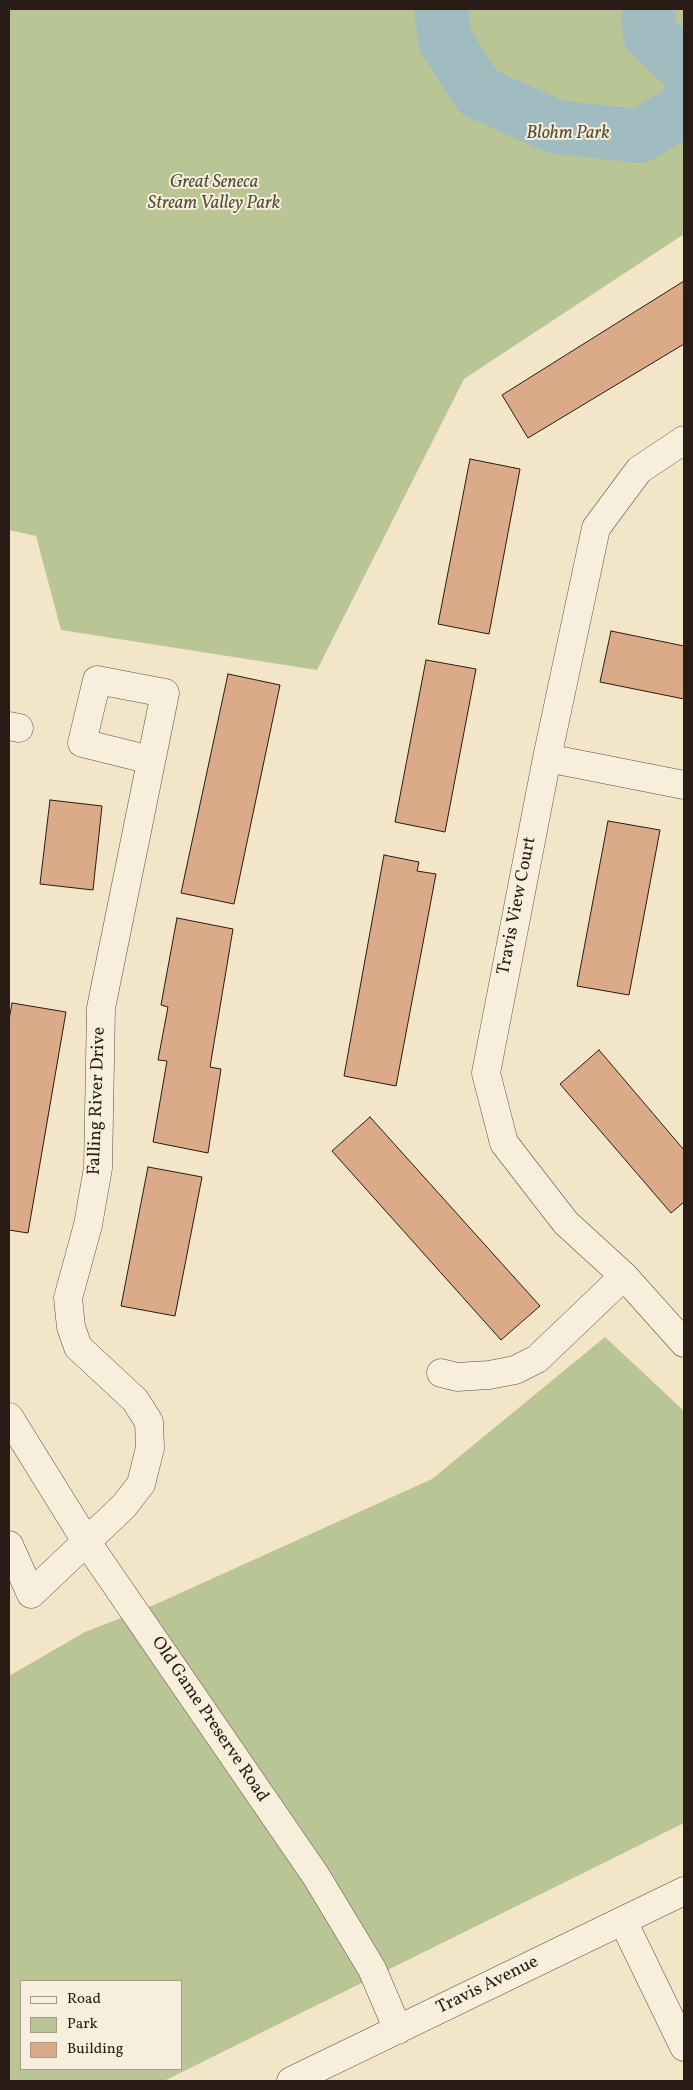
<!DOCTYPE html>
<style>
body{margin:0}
#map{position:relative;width:693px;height:2090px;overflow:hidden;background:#f3e5c7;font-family:Vollkorn,serif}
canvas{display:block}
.frame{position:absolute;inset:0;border:10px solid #291b15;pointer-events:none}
.legend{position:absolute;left:20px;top:1980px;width:162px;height:90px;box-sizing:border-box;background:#f7eedb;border:1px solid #a59a8c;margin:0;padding:6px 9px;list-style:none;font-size:15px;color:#291b15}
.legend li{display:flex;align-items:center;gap:10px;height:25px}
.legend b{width:25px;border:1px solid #a59a8c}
</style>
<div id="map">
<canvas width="693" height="2090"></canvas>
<div class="frame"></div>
<ul class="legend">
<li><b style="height:6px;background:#f7eedb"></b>Road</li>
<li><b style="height:14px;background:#bac596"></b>Park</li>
<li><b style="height:14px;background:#dbab89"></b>Building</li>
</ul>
</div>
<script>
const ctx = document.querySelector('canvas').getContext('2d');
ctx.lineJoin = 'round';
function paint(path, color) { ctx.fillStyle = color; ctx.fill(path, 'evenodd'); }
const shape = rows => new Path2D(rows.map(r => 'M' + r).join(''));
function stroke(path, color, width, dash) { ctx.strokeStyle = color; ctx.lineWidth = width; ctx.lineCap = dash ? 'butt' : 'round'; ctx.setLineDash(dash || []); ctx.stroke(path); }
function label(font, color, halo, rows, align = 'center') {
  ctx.font = font + ' Vollkorn,serif'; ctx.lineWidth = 4; ctx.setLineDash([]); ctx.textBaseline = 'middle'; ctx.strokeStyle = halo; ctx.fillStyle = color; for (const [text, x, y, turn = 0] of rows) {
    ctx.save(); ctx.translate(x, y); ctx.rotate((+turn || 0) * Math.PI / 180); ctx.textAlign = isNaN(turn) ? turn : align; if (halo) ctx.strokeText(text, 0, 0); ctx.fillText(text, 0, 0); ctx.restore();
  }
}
const green = shape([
 [9,9,684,9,684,234,464,379,317,670,61,630,36,536,9,530],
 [605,1337,684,1411,684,1823,164,2081,9,2081,9,1676,85,1632,154,1605,432,1479],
 [21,1981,181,1981,181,2069,21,2069]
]);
const river = shape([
 [441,9,445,40,478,92,556,127,639,136,683,110,684,105],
 [648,9,650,34,684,66]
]);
const building = shape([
 [684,281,684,344,528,438,502,395,684,281],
 [470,459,520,469,489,634,438,624,470,459],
 [611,631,684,646,684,699,600,682,611,631],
 [426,660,476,669,445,832,395,822,426,660],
 [228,674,280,685,234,904,181,893,228,674],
 [50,800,102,806,93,890,40,884,50,800],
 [608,821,660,830,629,995,577,986,608,821],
 [384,855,419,862,417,871,436,874,396,1086,344,1076,384,855],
 [177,918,233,929,210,1067,221,1069,208,1153,153,1142,167,1061,158,1060,168,1007,161,1005,177,918],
 [12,1003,66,1012,28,1233,9,1230,9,1020,12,1003],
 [599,1050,684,1150,684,1202,671,1213,560,1084,599,1050],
 [370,1117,540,1306,501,1340,332,1151,370,1117],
 [148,1167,202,1177,175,1316,121,1306,148,1167]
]);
const minor = shape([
 [684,440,639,470,596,528,547,758,486,1073,504,1143,566,1223,624,1276,684,1343],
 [9,726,19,728],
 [547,758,684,785],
 [441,1373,457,1377,489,1375,515,1370,537,1359,624,1276],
 [9,1417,86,1541,316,1876,372,1969,398,2030],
 [9,1545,31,1594,124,1506,141,1484,150,1448,149,1422,135,1400,78,1347,71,1327,68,1298,88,1225,98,1168,101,1008,165,693,97,680,82,743,151,760],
 [623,1921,684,2047],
 [291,2081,684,1891]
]);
const parkNames = [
 ["Blohm Park",568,135],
 ["Great Seneca",214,184],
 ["Stream Valley Park",214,205]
];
const streetNames = [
 ["Travis View Court",518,906,-79],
 ["Falling River Drive",98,1101,-88],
 ["Old Game Preserve Road",209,1720,56],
 ["Travis Avenue",488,1986,-26]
];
paint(green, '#bac596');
stroke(river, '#a0bcc0', 54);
paint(building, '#dbab89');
stroke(building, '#291b15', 1);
stroke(minor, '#5c4e42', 29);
stroke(minor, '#f7eedb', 28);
label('italic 18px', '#544e3c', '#f7eedb', parkNames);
label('18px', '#291b15', '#f7eedb', streetNames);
</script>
